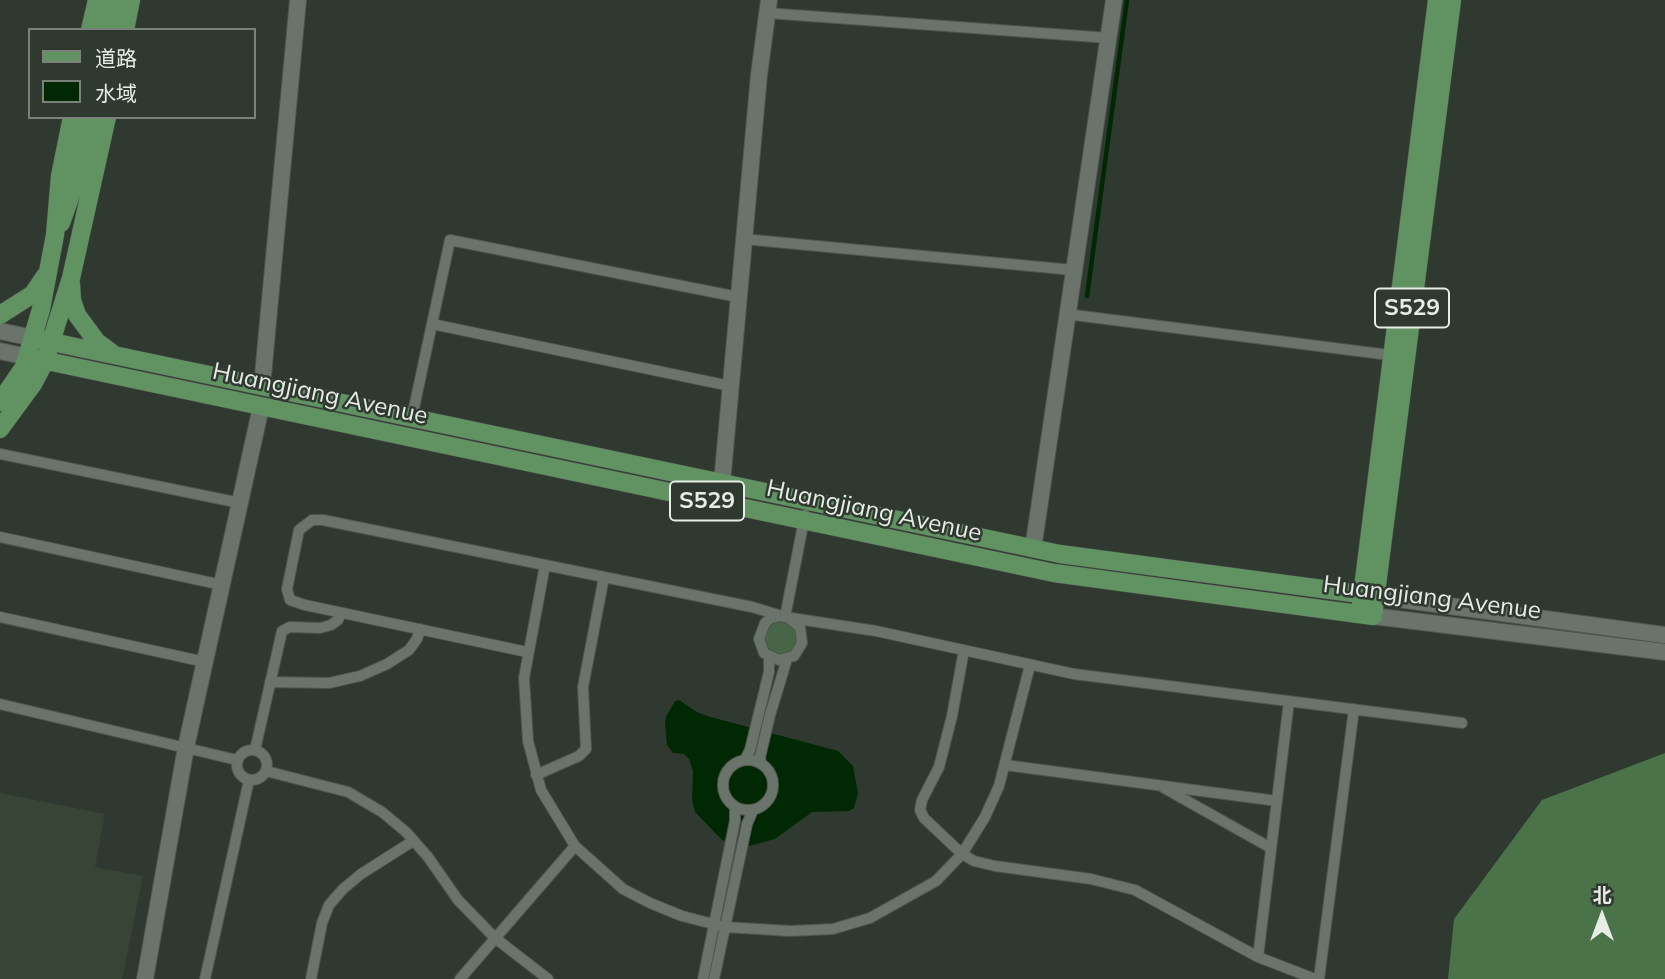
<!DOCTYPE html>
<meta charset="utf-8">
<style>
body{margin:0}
#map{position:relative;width:1665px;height:979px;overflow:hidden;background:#303930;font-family:Mulish,"Noto Sans SC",sans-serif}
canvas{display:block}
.legend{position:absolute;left:28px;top:28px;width:228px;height:91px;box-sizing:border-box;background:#303930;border:2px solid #798179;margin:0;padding:9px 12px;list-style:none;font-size:21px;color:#e7ece6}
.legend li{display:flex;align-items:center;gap:14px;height:35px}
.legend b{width:35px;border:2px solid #798179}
.north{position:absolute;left:1567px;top:881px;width:70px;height:70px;-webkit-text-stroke:5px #303930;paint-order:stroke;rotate:0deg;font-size:19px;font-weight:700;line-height:28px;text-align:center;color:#e7ece6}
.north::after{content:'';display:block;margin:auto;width:24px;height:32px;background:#e7ece6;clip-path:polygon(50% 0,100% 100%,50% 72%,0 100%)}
</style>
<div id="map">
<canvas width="1665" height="979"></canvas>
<ul class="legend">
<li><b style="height:9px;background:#619362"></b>道路</li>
<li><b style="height:19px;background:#002803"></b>水域</li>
</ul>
<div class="north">北</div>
</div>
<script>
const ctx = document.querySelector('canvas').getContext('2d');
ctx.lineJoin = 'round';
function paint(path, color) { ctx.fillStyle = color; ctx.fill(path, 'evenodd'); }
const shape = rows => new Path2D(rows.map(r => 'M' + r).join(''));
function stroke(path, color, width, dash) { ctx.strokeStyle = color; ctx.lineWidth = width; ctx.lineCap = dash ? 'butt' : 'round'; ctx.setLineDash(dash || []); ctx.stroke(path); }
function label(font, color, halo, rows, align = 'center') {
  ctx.font = font + ' Mulish,sans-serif'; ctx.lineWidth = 5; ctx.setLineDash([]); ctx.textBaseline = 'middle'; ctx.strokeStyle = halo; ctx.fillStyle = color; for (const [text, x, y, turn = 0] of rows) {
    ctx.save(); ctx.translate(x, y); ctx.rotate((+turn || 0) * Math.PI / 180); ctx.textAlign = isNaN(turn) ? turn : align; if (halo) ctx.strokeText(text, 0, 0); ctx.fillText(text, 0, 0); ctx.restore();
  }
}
const built = shape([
 [0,793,105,814,95,867,143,876,122,979,0,979]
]);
const green = shape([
 '765 638a16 16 0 1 1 32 0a16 16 0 1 1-32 0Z'
]);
const forest = shape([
 [1665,753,1665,979,1448,979,1454,919,1542,800]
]);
const water = shape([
 [679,700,697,712,707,716,838,751,853,766,858,793,854,808,849,811,812,812,775,839,749,846,722,840,695,812,692,800,693,771,689,759,684,754,673,753,667,745,665,725,666,717,675,701]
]);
const stream = shape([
 [1087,296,1127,0]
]);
const street = shape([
 [767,13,1109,38],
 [743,239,1073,270],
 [1066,314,1397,356],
 [432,324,730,386],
 [412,417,450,240,738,297],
 [0,454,240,503],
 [0,537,222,585],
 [545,565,524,678,528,741,541,790,575,846,623,889,650,903,682,916,725,927,790,931,833,929,870,918,936,881,962,854,985,817,999,786,1030,665],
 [780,616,771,618,765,623,759,639,764,653,779,660,794,656,802,643,800,627,787,617],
 [0,617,205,662],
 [785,617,805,515],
 [964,650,952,716,939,767,922,800,920,810,924,818,962,854,974,861,995,866,1091,879,1135,890,1258,957,1315,979],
 [527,652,305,605,290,600,287,589,299,530,312,520,323,520,752,607,785,617,876,631,1074,674,1462,723],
 [270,682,329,683,360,676,387,664,409,650,417,639,420,629],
 [0,704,237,760],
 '237 765a15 15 0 1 1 30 0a15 15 0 1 1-30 0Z',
 [255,750,282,631,290,627,320,628,331,625,338,620,341,613],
 [745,760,750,750,769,672,769,657],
 '723 785a25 25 0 1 1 50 0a25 25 0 1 1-50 0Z',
 [761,764,760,757,770,715,787,659],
 [1005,765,1277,801],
 [266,771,348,792,382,812,406,832,428,857,458,900,495,938,548,979],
 [536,775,579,756,586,749,583,687,604,577],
 [1164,788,1271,848],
 [1258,957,1289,701],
 [205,979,249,780],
 [311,979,322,923,329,905,343,889,361,874,413,841],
 [460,979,575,846],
 [703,979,735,821,735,807],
 [714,979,747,824,753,810],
 [1319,979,1354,709]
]);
const secondary = shape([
 [0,331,33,338],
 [0,351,28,357],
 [262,386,298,0],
 [722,483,759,75,769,0],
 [1033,549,1114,0],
 [1375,596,1665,635],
 [1373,616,1665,652],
 [145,979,186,747,261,407]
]);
const primary = shape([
 [90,30,97,0],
 [108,30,115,0],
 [125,30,131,0],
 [61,223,76,181,90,117],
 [71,284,72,300,77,315,97,342,112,353],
 [0,315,33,294,45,276],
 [33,338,1060,554,1375,596],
 [28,357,1054,573,1373,616,1452,0],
 [0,402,24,367,41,309,55,235,60,176,72,117],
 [0,429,33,384,45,361,71,278,107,117],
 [1361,604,1437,0]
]);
const shields = [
 [1412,308,74],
 [707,501,74]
];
const shieldNames = [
 ["S529",1412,308],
 ["S529",707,501]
];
const streetNames = [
 ["Huangjiang Avenue",320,394,12],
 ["Huangjiang Avenue",874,511,12],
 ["Huangjiang Avenue",1432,598,7]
];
paint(built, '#374436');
paint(green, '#486647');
paint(forest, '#4a734a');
paint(water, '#002803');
stroke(stream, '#002803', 4.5);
stroke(street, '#4e554e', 12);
stroke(secondary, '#4e554e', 18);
stroke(primary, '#4e554e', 19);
stroke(street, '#6b746a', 10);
stroke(secondary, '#6b746a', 16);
stroke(primary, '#619362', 18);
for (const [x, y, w] of shields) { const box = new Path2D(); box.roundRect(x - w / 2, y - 19.5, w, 39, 5); ctx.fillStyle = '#303930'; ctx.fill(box); stroke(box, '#e7ece6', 2); }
label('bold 23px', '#e7ece6', null, shieldNames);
label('24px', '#e7ece6', '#303930', streetNames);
</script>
